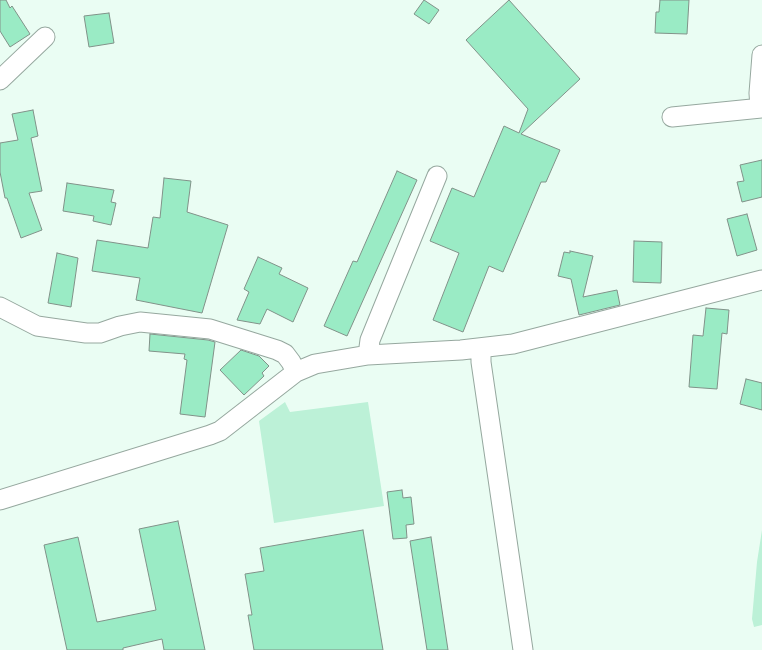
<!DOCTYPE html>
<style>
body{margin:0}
canvas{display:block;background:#eafdf3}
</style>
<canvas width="762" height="650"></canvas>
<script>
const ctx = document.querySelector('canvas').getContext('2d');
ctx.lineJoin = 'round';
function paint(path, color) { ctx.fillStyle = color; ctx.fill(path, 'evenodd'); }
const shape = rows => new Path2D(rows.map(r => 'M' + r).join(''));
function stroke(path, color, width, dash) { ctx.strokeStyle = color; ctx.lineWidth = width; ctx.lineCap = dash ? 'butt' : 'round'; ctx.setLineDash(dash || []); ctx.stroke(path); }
const green = shape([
 [285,402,290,412,368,402,384,506,274,523,259,421],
 [762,530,762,625,754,627,752,619,757,562]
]);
const building = shape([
 [0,0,6,0,10,8,12,6,30,34,10,47,0,31,0,0],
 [424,0,439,10,429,24,414,14,424,0],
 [509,0,580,79,521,134,560,150,546,182,541,182,503,272,489,266,463,332,433,320,459,253,430,241,452,188,474,197,504,126,519,133,528,109,466,40,509,0],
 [660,0,689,0,687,34,655,33,656,12,659,12,660,0],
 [109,13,114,43,89,47,84,16,109,13],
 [33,110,38,136,31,138,42,191,29,193,42,230,21,238,7,198,5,198,0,172,0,143,18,140,12,114,33,110],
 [762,160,762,197,742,202,737,182,744,181,740,165,762,160],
 [397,171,417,180,347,336,324,326,353,261,357,262,397,171],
 [164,178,191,181,187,212,228,225,202,313,136,300,140,278,92,271,97,240,148,248,153,217,160,218,164,178],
 [67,183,114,190,111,202,116,203,111,225,93,221,94,216,63,211,67,183],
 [747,214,757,250,737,256,727,219,747,214],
 [634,241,662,242,661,283,633,282,634,241],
 [570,251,593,256,583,297,617,290,620,305,579,315,571,279,558,276,564,252,570,253,570,251],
 [57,253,78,258,71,307,48,303,57,253],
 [258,257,282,268,279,274,308,288,293,322,267,309,260,324,237,320,249,292,244,289,258,257],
 [706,308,729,310,727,334,722,333,717,389,689,387,693,335,703,336,706,308],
 [150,334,208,340,215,342,205,417,180,414,187,360,184,359,185,354,149,351,150,334],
 [241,350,259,356,269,366,262,373,264,376,244,395,220,370,241,350],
 [746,379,762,383,762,410,740,404,746,379],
 [402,490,403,498,411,497,414,524,406,525,407,538,393,539,387,492,402,490],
 [178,521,205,650,164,650,162,639,123,648,123,650,67,650,44,545,78,537,97,622,156,610,139,529,178,521],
 [363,530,383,650,254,650,248,615,252,615,245,574,264,571,260,548,363,530],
 [431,537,448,650,427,650,410,541,431,537]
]);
const street = shape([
 [0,80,45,37],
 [760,108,759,93,762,55],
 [672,117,762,108],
 [0,307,37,326,86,333,100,333,120,326,140,322,210,329,277,350,285,354,291,362,296,372],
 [481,348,481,362,523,650],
 [368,355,370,340,437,176],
 [0,500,210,435,220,431,296,372,315,364,368,355,461,350,513,344,762,280]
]);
paint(green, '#bcf1d7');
paint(building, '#9aebc5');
stroke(building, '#819289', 1);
stroke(street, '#96a89f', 21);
stroke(street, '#fff', 19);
</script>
